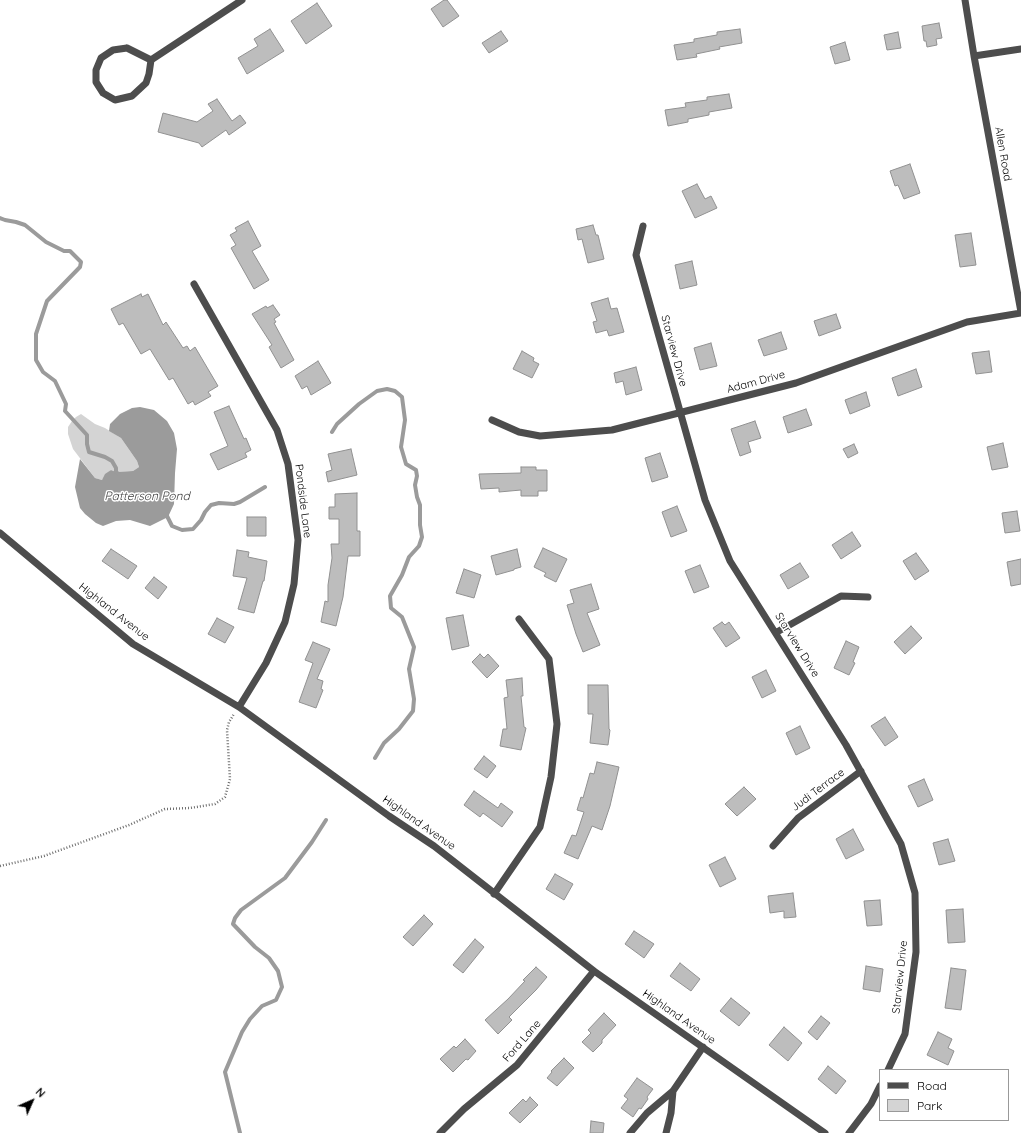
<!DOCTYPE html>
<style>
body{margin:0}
#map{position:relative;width:1021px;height:1133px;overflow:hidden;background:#fff;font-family:Quicksand,sans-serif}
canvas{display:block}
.legend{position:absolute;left:879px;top:1069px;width:130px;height:52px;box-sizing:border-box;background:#fff;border:1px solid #999;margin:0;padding:5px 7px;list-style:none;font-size:12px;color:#000}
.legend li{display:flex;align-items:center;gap:8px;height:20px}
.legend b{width:20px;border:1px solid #999}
.north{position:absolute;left:12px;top:1081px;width:40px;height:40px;-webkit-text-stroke:3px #fff;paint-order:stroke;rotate:45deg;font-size:11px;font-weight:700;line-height:16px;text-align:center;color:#000}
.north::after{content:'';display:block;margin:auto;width:14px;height:18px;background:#000;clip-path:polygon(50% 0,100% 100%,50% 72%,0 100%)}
</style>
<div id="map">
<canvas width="1021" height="1133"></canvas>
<ul class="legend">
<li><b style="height:5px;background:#4d4d4d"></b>Road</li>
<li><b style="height:11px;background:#d4d4d4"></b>Park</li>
</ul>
<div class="north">N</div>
</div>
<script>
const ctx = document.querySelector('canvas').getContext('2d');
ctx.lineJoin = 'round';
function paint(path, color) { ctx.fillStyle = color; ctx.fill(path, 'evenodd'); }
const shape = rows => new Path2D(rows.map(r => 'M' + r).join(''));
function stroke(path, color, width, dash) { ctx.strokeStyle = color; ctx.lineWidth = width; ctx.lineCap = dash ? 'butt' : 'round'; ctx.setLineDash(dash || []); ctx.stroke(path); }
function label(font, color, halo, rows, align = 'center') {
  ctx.font = font + ' Quicksand,sans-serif'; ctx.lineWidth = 3; ctx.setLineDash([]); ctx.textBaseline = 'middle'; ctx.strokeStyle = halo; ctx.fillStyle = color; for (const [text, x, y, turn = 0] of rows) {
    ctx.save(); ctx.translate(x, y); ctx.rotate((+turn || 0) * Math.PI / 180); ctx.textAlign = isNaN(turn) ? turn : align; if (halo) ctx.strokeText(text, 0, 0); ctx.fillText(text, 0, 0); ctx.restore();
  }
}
const green = shape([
 [81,414,95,424,105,428,121,438,137,461,139,467,133,471,116,472,111,470,102,480,95,478,73,449,68,434,68,427,72,421,76,417]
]);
const water = shape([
 [140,407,154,410,167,421,174,433,177,449,175,473,174,504,168,517,150,526,130,520,116,521,103,526,96,523,85,514,80,508,75,487,80,459,95,478,102,480,105,474,111,470,116,472,133,471,139,467,137,461,121,438,109,431,110,424,120,414,132,408]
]);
const stream = shape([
 [0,218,5,220,16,222,25,225,46,242,64,251,70,251,81,262,80,267,47,301,36,334,36,360,43,372,55,381,66,404,65,411,87,435,87,444,89,452,105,457,112,461,116,468,116,472,120,475],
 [332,432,337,424,359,404,377,391,387,389,395,391,402,397,405,420,401,447,406,464,416,470,417,476,415,485,417,497,420,505,420,525,422,537,419,546,409,557,402,575,390,596,391,608,402,617,414,647,409,669,414,699,413,711,399,729,384,743,375,758],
 [166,514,172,526,182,530,193,529,201,520,205,512,211,505,219,503,234,504,240,502,265,487],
 [240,1133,225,1072,242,1032,250,1019,262,1006,276,1000,282,987,278,971,269,958,255,947,233,924,235,918,241,910,285,878,312,842,326,820]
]);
const building = shape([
 [444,0,447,0,459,16,443,27,431,9,444,0],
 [317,3,332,26,306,44,291,21,317,3],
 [939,23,942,38,936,39,937,45,927,47,926,41,924,41,922,26,939,23],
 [270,29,284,51,247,74,238,58,258,46,254,39,270,29],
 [740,29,742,43,719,47,720,49,696,54,697,57,677,60,674,45,694,42,694,39,717,35,717,32,740,29],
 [501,31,508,41,489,53,482,43,501,31],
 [898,32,901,48,887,50,884,35,898,32],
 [845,42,850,60,835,64,830,47,845,42],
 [729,94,732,108,709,112,709,115,688,119,688,122,668,126,665,110,686,107,685,103,707,100,707,97,729,94],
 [217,99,232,121,240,115,246,123,229,135,226,130,202,147,199,143,158,132,163,113,197,122,213,111,208,104,217,99],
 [910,164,920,193,904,199,898,185,895,186,890,171,910,164],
 [697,184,705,199,711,196,717,208,695,218,682,191,697,184],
 [248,221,261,246,252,251,269,280,254,289,231,248,236,245,230,235,237,231,235,228,248,221],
 [593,225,596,235,598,235,604,259,588,263,582,239,578,240,576,229,593,225],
 [971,233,976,265,960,267,955,235,971,233],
 [692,261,697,285,680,289,675,265,692,261],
 [141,294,142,297,148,294,163,325,166,322,183,348,187,346,190,351,195,347,218,386,208,392,211,396,195,405,193,401,188,404,173,378,169,380,150,349,141,354,123,323,119,325,111,309,141,294],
 [608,298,611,309,617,308,624,332,609,336,607,330,596,333,593,322,597,321,591,303,608,298],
 [273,305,280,315,274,319,276,322,274,323,294,360,281,368,269,347,272,345,252,314,266,306,267,308,273,305],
 [836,314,841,328,819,336,814,321,836,314],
 [781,332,787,349,764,356,758,340,781,332],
 [711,343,717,366,700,370,694,348,711,343],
 [522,351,534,358,533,361,539,364,532,378,513,369,522,351],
 [989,351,992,372,976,374,972,353,989,351],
 [318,361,331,383,311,395,307,386,302,389,295,376,318,361],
 [636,367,642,390,626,395,623,381,616,383,614,373,636,367],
 [916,369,922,387,898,396,892,378,916,369],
 [866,392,870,406,850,414,845,400,866,392],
 [229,406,244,439,246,438,251,450,245,453,247,457,218,470,210,454,228,446,214,412,229,406],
 [806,409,812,425,788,433,783,417,806,409],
 [755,421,761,438,748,442,751,452,740,456,731,429,755,421],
 [1003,443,1008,467,992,470,987,447,1003,443],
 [854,444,858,453,848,458,843,449,854,444],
 [351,449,357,475,328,482,326,472,332,470,328,454,351,449],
 [660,453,668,477,652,482,645,458,660,453],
 [521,467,536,467,536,470,547,470,547,491,538,491,538,496,521,496,521,490,499,492,499,488,481,489,479,474,521,473,521,467],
 [357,493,357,531,360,531,360,556,348,556,343,597,336,626,321,622,325,601,328,602,328,585,332,558,331,544,339,544,339,519,329,519,329,507,335,507,335,494,357,493],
 [677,506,687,531,671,537,662,512,677,506],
 [1017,511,1020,531,1005,533,1002,513,1017,511],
 [247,517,266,517,266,536,247,536,247,517],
 [852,532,861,546,841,559,832,545,852,532],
 [543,548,567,559,556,582,544,576,546,573,534,567,543,548],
 [111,549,137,566,128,579,102,561,111,549],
 [517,549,521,567,514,569,514,570,496,575,491,556,517,549],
 [237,550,249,552,248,557,267,561,264,581,263,581,254,613,238,609,247,578,233,576,237,550],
 [916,553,929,571,915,580,903,561,916,553],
 [1021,559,1021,584,1011,586,1007,562,1021,559],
 [800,563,809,577,788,589,780,575,800,563],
 [700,565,709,587,694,593,685,571,700,565],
 [464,569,481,575,474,598,456,593,464,569],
 [154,577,167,587,158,599,145,588,154,577],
 [591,584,599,609,587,613,600,645,583,652,576,634,567,605,574,603,570,590,591,584],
 [463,615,469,646,452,650,446,618,463,615],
 [217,618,234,627,225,643,208,634,217,618],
 [722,622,725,625,729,622,740,638,726,647,713,628,722,622],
 [911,626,922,638,905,654,894,642,911,626],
 [846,641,859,647,853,662,855,663,849,675,834,668,846,641],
 [313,642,330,649,317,679,323,681,321,689,323,690,316,708,299,702,313,663,305,660,313,642],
 [480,654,484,658,488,654,499,666,487,678,472,662,480,654],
 [766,670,776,691,762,698,752,677,766,670],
 [522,678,523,696,521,696,524,727,526,728,521,750,500,746,503,729,507,729,504,698,508,697,506,680,522,678],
 [588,685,608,685,609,729,610,730,608,745,590,743,593,714,588,714,588,685],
 [885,717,898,737,885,746,871,726,885,717],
 [800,726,810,748,796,755,786,733,800,726],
 [484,756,496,766,487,778,474,769,484,756],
 [597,762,619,767,610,806,602,830,592,826,578,859,564,853,572,835,576,836,584,812,577,810,581,797,583,798,590,773,594,774,597,762],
 [924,779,933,800,918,807,908,786,924,779],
 [744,787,756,799,737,816,725,804,744,787],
 [474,791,498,808,501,803,513,812,502,827,483,813,480,817,464,805,474,791],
 [853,829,864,850,846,859,836,839,853,829],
 [948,839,955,861,939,865,933,843,948,839],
 [725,857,736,879,720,887,709,865,725,857],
 [555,874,573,884,564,900,546,889,555,874],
 [793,893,796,917,784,918,784,911,770,913,768,896,793,893],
 [880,900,882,925,867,926,864,901,880,900],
 [963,909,965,942,948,943,946,910,963,909],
 [424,915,433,924,413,946,403,937,424,915],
 [634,931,654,944,644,958,625,944,634,931],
 [475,939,484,947,463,973,453,965,475,939],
 [680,963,700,979,691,991,670,976,680,963],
 [866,966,883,969,880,992,863,989,866,966],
 [536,967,547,977,536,990,509,1017,512,1020,498,1034,485,1020,508,999,525,981,523,980,536,967],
 [951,968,966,970,961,1010,945,1008,951,968],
 [731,998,750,1013,739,1026,720,1011,731,998],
 [604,1013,616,1025,602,1040,602,1043,593,1052,582,1042,591,1033,588,1030,604,1013],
 [821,1016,830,1023,817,1040,808,1032,821,1016],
 [784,1027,802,1043,788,1061,769,1045,784,1027],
 [938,1032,952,1039,948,1048,954,1051,948,1065,927,1055,938,1032],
 [465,1039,476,1051,468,1060,466,1059,453,1072,440,1059,454,1046,456,1048,465,1039],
 [564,1058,574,1068,557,1086,547,1078,552,1072,551,1071,564,1058],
 [828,1066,846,1081,836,1094,818,1079,828,1066],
 [637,1078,653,1089,647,1097,648,1099,641,1109,639,1108,633,1117,621,1108,628,1099,624,1096,637,1078],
 [530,1097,538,1105,520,1123,509,1113,523,1099,526,1102,530,1097],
 [591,1121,604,1123,603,1133,590,1133,591,1121]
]);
const path = shape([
 [0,866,44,856,129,825,165,809,190,808,215,804,225,797,230,779,227,730,229,722,234,714]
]);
const minor = shape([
 [965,0,974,56,1021,312],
 [127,48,151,60,149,74,146,83,132,96,115,100,103,93,96,82,96,70,101,58,113,50,127,48],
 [974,56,1021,49],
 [151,60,242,0],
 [643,226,636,255,705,500,730,561,846,745,901,844,915,893,916,952,905,1034,888,1070],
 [194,284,277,430,288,464,298,540,294,584,285,622,266,663,239,707],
 [492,420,519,432,540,436,612,430,796,383,967,322,1021,313],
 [0,533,133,644,239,707,389,816,434,846,594,971,825,1133],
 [777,632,841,596,868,597],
 [773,846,798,818,861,771],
 [494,894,540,827,551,777,557,724,549,659,519,619],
 [440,1133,464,1109,517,1065,594,971],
 [630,1133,647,1113,673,1091,703,1047],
 [666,1133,671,1113,673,1091],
 [849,1133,871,1104,880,1086]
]);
const streetNames = [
 ["Allen Road",1003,154,80],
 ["Starview Drive",674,351,75],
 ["Adam Drive",756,382,-15],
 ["Pondside Lane",303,501,83],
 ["Highland Avenue",114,612,38],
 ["Starview Drive",797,645,58],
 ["Judi Terrace",818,790,-37],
 ["Highland Avenue",419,823,35],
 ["Starview Drive",900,977,-84],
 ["Highland Avenue",679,1017,35],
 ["Ford Lane",522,1041,-49]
];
const waterNames = [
 ["Patterson Pond",147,496]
];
paint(green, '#d4d4d4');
paint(water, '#9b9b9b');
stroke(stream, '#9b9b9b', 4);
paint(building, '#bdbdbd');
stroke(building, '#919191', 1);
stroke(path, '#6f6f6f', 2.5, [1, 2]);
stroke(minor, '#4d4d4d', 7);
label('11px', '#000', '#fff', streetNames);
label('italic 12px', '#3c3c3c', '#fff', waterNames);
</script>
